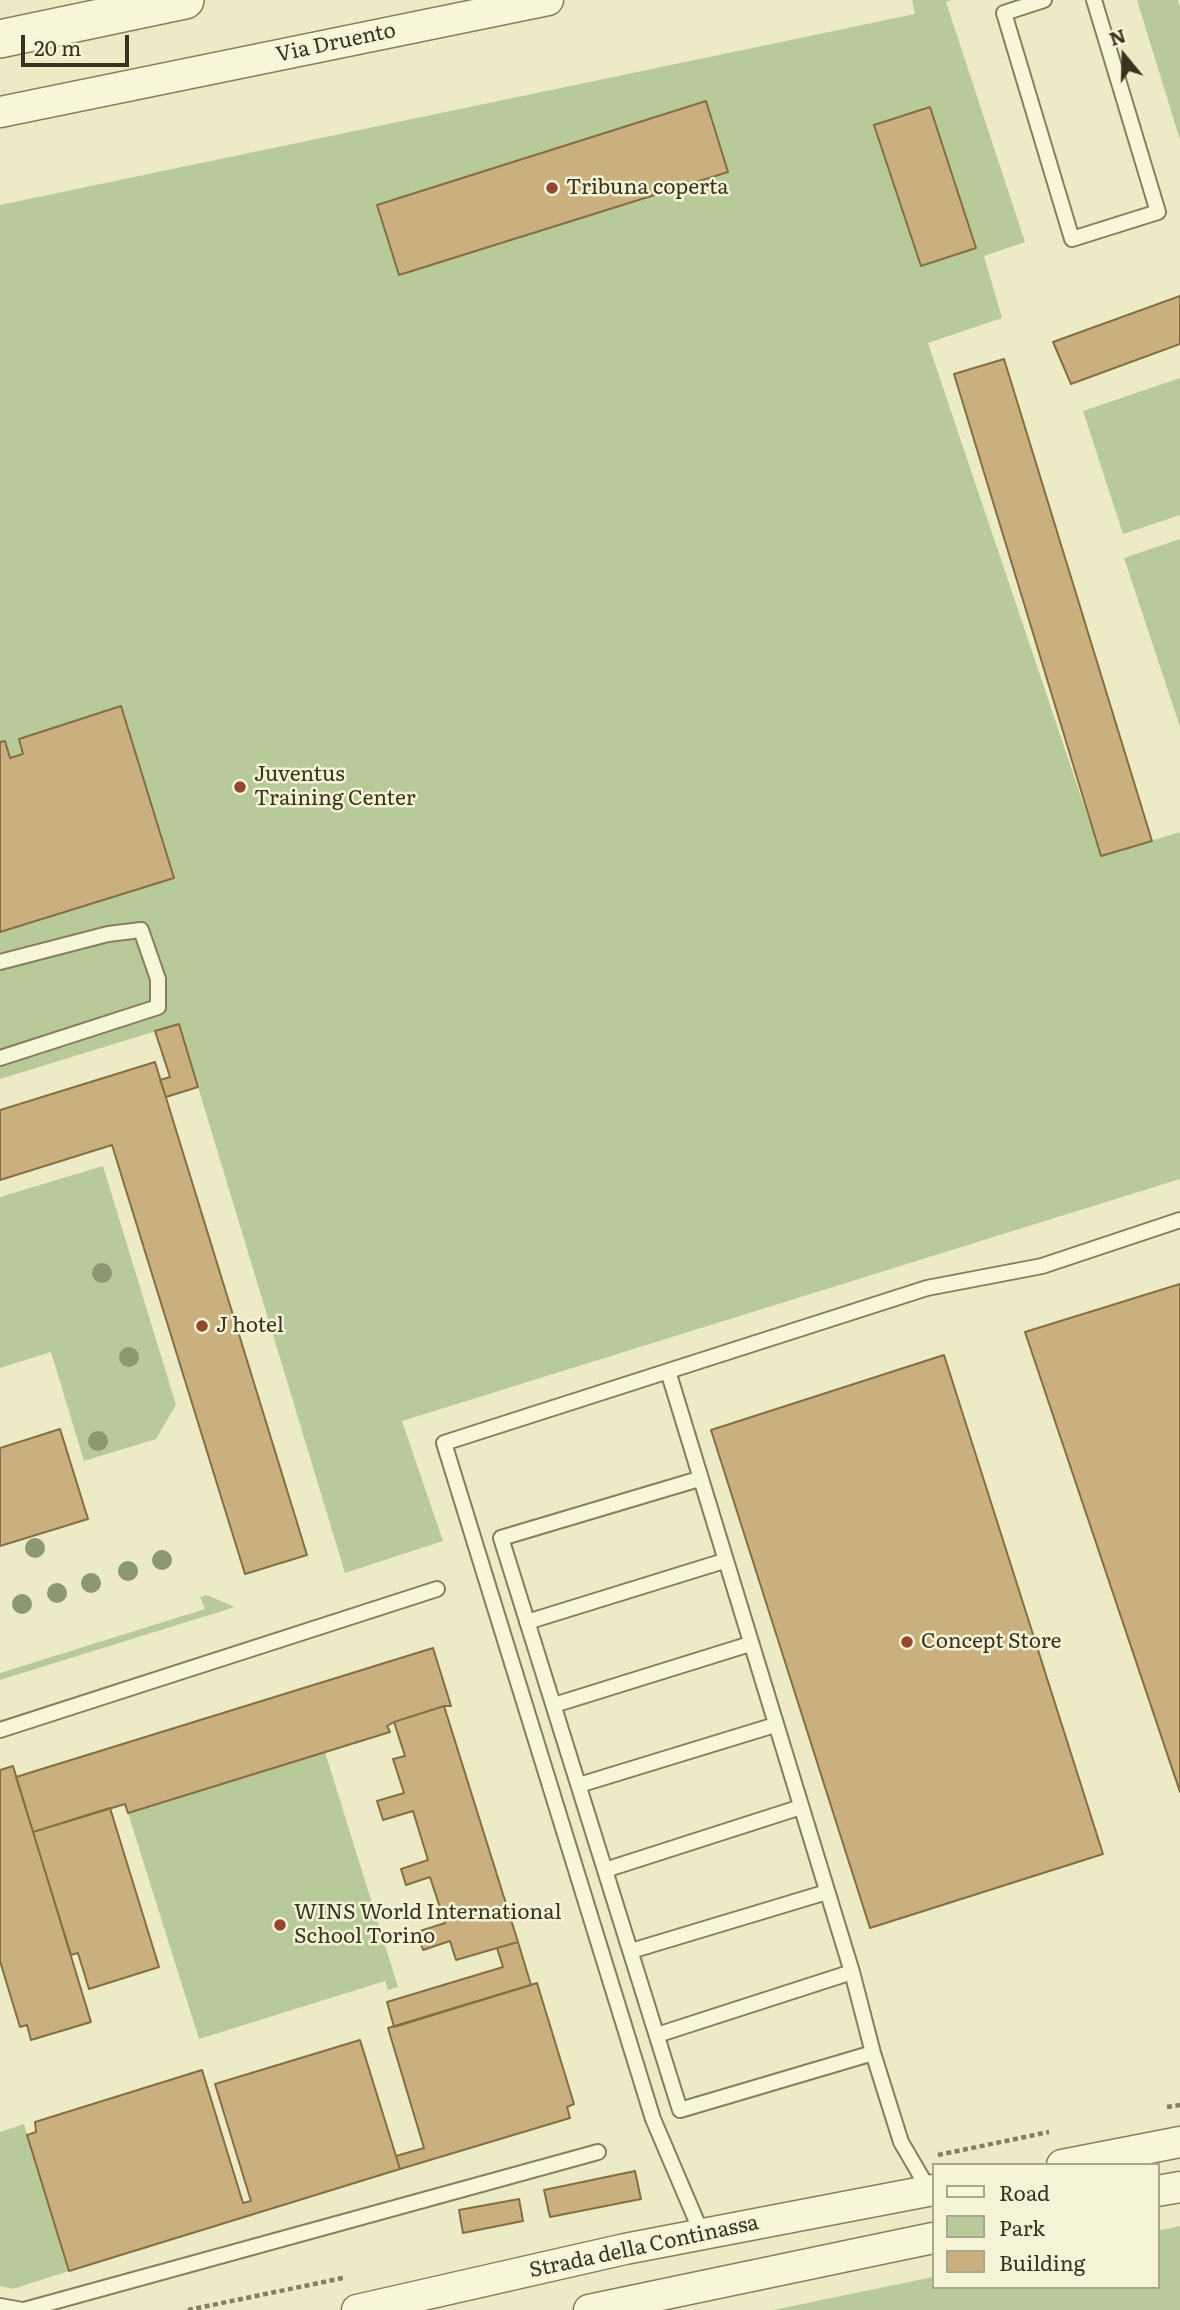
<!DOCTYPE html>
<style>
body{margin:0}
#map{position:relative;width:1180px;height:2310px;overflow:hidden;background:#edebc6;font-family:Literata,serif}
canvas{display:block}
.legend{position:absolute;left:932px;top:2163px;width:228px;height:126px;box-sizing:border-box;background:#f4f3d5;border:2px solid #a9a68d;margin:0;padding:9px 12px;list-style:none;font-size:21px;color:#383220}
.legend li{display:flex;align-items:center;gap:14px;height:35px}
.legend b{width:35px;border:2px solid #a9a68d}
.north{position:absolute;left:1089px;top:21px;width:70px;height:70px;-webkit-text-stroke:5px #f4f3d5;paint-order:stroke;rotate:341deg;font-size:19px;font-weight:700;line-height:28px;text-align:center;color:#383220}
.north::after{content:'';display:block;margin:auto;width:24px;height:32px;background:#383220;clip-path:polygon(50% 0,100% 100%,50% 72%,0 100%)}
.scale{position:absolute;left:21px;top:35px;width:108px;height:32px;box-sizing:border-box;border:4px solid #383220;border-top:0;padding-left:9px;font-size:21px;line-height:24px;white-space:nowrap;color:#383220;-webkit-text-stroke:5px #f4f3d5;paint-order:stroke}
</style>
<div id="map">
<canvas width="1180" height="2310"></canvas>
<ul class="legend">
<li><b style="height:9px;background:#f8f6d9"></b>Road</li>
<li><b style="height:19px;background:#b9ca9a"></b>Park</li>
<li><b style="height:19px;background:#c9b07e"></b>Building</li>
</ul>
<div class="north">N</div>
<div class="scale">20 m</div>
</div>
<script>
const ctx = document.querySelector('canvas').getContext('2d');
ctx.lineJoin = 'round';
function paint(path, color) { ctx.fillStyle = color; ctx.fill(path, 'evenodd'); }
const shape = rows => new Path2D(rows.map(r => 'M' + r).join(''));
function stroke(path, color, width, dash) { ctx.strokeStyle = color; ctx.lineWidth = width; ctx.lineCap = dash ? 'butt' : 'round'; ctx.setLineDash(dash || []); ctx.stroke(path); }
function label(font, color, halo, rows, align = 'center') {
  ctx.font = font + ' Literata,serif'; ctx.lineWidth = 5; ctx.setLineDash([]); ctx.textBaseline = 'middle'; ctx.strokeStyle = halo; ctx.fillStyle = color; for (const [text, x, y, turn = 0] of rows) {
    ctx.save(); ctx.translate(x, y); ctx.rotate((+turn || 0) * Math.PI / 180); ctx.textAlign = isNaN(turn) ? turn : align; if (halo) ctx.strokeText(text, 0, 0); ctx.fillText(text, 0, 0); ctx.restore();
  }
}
const green = shape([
 [912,0,951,0,946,2,1025,242,984,256,1002,318,928,343,1101,856,1180,832,1180,1179,402,1421,443,1541,345,1573,179,1024,0,1079,0,205,915,14],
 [1137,0,1178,0,1180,7,1180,140],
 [1180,378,1180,515,1123,534,1083,411],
 [1180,539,1180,727,1124,558],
 [103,1166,176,1405,156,1439,84,1461,51,1352,0,1368,0,1197],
 [207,1595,235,1607,0,1680,0,1673,205,1609,200,1597],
 [325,1752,398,1987,388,1990,385,1981,199,2039,128,1813],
 [24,2124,69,2271,13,2289,0,2286,0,2132],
 [1180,2226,1180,2310,773,2310,933,2277,933,2287,1157,2287,1157,2231]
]);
const building = shape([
 [706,101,728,172,399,275,377,205,706,101],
 [930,107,976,248,921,266,874,125,930,107],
 [1180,296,1180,344,1071,384,1053,342,1180,296],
 [1004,359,1152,841,1101,856,954,374,1004,359],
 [121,706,174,878,0,932,0,742,5,741,10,758,23,754,19,739,121,706],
 [179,1024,198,1087,166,1097,160,1080,170,1077,155,1031,179,1024],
 [155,1062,307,1555,245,1574,112,1145,0,1180,0,1110,155,1062],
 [1180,1284,1180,1792,1025,1332,1180,1284],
 [944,1355,1103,1854,870,1928,711,1430,944,1355],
 [60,1429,88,1519,0,1546,0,1448,60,1429],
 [433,1648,451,1706,444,1706,394,1722,387,1726,390,1732,128,1813,125,1804,33,1832,16,1777,433,1648],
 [444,1706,518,1942,456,1960,450,1941,423,1950,417,1932,445,1923,430,1877,406,1885,401,1869,428,1860,413,1811,383,1820,377,1801,404,1793,393,1759,405,1756,394,1722,444,1706],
 [13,1766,91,2022,31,2040,27,2025,20,2027,0,1961,0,1770,13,1766],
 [110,1808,159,1967,89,1989,78,1953,71,1955,33,1832,110,1808],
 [518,1942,531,1985,394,2027,387,2002,503,1967,497,1948,518,1942],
 [537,1983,574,2104,567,2107,570,2118,400,2169,396,2156,424,2148,388,2028,537,1983],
 [360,2040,400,2169,69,2271,27,2135,36,2132,35,2122,202,2070,243,2203,251,2201,215,2084,360,2040],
 [635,2171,641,2199,550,2217,544,2190,635,2171],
 [519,2199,523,2221,463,2233,459,2210,519,2199]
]);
const path = shape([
 [1167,2107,1180,2105],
 [938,2155,1049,2132],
 [188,2310,343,2278]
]);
const service = shape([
 [1044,0,1004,13,1072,239,1158,212,1094,0],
 [0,962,108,934,141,930,158,979,158,1007,0,1058],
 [668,1371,852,1972,873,2053,901,2142,929,2190],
 [699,1479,501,1538,680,2110,873,2053],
 [527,1622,724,1561],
 [554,1705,750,1644],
 [0,1730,437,1589],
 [579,1785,775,1725],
 [605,1870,801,1807],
 [631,1951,827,1892],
 [657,2035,852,1972],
 [702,2234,653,2119,444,1443,927,1288,1042,1266,1180,1220],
 [0,2306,22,2310],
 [24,2310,598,2152]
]);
const minor = shape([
 [0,112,548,0],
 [1062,2165,1180,2142],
 [1157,2191,1180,2187],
 [357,2310,625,2249,933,2190],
 [589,2310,933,2238]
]);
const tertiary = shape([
 [0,39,185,0]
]);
const trees = [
 [102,1273],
 [129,1357],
 [98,1441],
 [35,1548],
 [162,1560],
 [128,1571],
 [91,1583],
 [57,1593],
 [22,1604]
];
const markers = [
 [552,188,7,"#94472f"],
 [240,787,7,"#94472f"],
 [202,1326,7,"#94472f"],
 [907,1642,7,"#94472f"],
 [280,1925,7,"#94472f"]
];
const streetNames = [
 ["Via Druento",336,43,-12],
 ["Strada della Continassa",644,2247,-12]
];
const poiNames = [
 ["Tribuna coperta",566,188],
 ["Juventus",254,775],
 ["Training Center",254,799],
 ["J hotel",216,1326],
 ["Concept Store",921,1642],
 ["WINS World International",294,1913],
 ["School Torino",294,1937]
];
paint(green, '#b9ca9a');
paint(building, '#c9b07e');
stroke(building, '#856e43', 2);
stroke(service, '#877e5c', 18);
stroke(minor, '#877e5c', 33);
stroke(tertiary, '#877e5c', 40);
stroke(path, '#877e5c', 4.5, [5, 3.5]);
stroke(service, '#f8f6d9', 14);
stroke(minor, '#f8f6d9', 30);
stroke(tertiary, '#f8f6d9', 37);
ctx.fillStyle = '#8c986f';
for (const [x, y] of trees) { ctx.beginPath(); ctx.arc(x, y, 10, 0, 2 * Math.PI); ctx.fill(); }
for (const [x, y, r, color] of markers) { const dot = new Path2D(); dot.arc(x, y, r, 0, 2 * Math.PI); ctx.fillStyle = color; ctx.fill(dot); stroke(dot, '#f4f3d5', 2.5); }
label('21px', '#383220', '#f4f3d5', streetNames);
label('21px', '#383220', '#f4f3d5', poiNames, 'left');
</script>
